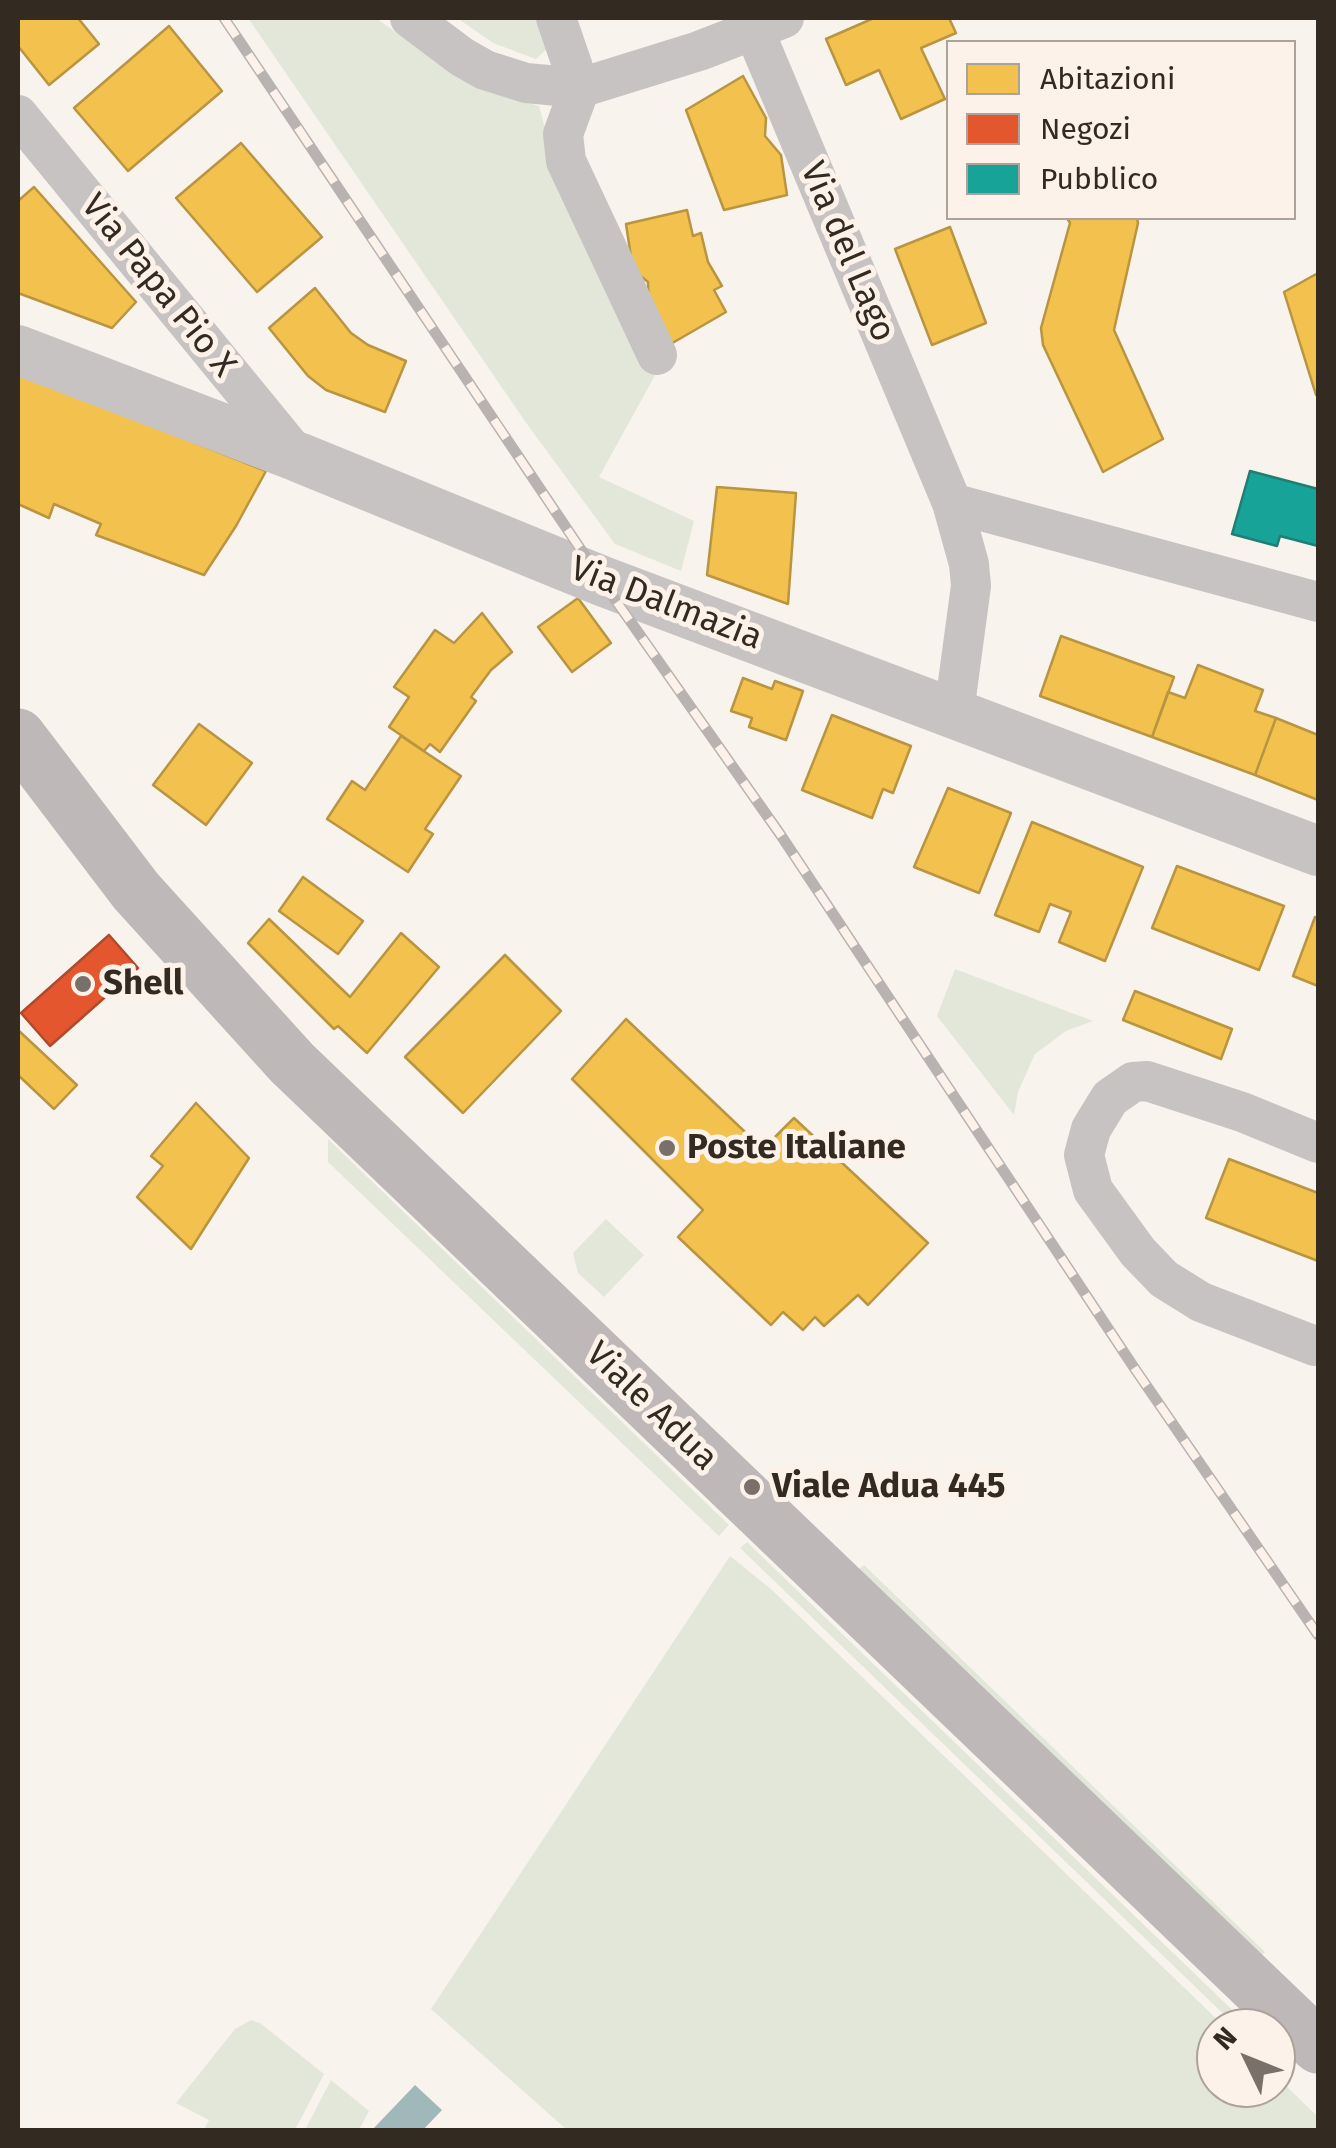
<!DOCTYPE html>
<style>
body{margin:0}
#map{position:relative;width:1336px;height:2148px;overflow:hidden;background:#f9f3ee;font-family:"Fira Sans",sans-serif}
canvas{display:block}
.frame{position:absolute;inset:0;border:20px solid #332a22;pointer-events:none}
.legend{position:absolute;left:946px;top:40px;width:350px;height:180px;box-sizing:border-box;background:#fdf2ea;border:2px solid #aca29a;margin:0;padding:12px 18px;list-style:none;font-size:30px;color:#332a22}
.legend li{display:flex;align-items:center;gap:20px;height:50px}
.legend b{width:50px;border:2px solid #aca29a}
.north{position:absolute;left:1196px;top:2008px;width:100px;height:100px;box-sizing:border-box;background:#fdf2ea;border:2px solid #aca29a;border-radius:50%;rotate:313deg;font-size:28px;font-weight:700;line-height:40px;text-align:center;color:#332a22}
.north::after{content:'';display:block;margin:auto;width:35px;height:45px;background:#787069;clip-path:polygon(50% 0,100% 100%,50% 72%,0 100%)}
</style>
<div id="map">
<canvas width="1336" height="2148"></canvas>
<div class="frame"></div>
<ul class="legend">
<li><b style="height:28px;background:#f2c14e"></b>Abitazioni</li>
<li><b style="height:28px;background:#e4572e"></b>Negozi</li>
<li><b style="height:28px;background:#17a398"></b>Pubblico</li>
</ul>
<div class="north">N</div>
</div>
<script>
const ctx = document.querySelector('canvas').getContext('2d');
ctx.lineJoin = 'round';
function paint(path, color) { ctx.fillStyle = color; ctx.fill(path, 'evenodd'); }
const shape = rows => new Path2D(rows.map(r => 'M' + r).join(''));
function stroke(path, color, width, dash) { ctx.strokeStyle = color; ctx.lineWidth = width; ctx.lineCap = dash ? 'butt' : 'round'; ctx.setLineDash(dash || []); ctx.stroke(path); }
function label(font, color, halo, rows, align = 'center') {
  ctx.font = font + ' "Fira Sans",sans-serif'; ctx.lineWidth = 10; ctx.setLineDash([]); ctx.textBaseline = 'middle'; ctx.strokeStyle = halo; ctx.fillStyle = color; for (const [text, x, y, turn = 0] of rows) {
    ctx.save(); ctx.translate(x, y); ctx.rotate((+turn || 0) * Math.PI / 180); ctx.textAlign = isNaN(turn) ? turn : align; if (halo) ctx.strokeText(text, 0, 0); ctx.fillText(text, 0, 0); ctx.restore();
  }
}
const green = shape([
 [248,18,376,18,420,50,483,90,539,106,556,169,659,368,599,477,694,521,681,571,615,544,527,424],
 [457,18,537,18,548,48,536,59,493,43],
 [955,969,1093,1021,1066,1031,1035,1054,1018,1092,1014,1115,937,1016],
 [328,1139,729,1525,719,1536,328,1162],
 [606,1219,644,1255,604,1297,578,1273,573,1253],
 [747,1542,1251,2028,1238,2028,740,1548],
 [730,1556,772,1590,1226,2028,1216,2028,1216,2088,1276,2088,1276,2076,1318,2117,1318,2130,567,2130,431,2009],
 [864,1565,1265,1952,1257,1960,855,1572],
 [251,2020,260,2023,324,2074,295,2130,204,2130,209,2120,176,2103,235,2029],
 [331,2080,369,2111,359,2130,305,2130]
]);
const water = shape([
 [415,2085,442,2110,423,2130,372,2130]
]);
const homes = shape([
 [18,18,78,18,99,44,49,85,18,46,18,18],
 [874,18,949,18,956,33,921,48,945,99,901,119,879,70,846,85,826,39,874,18],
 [169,26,222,91,128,171,74,108,169,26],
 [743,76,766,118,765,136,781,155,787,195,724,210,686,110,743,76],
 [241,143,322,237,257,292,176,198,241,143],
 [34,187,136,302,112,328,18,293,18,201,34,187],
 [687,210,693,236,701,233,708,262,722,286,714,290,726,312,669,345,649,312,648,282,633,270,626,224,687,210],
 [1067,218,1137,218,1138,223,1114,330,1163,439,1103,472,1043,345,1041,328,1070,223,1067,218],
 [950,227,986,323,932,345,895,249,950,227],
 [1318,273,1318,394,1316,395,1284,292,1318,273],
 [315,288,351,333,368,345,406,361,385,412,326,390,308,376,269,328,315,288],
 [18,372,266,471,236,526,204,575,96,535,101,524,54,504,49,518,18,504,18,372],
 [717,487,796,493,788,604,707,575,717,487],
 [578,598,611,643,572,672,538,627,578,598],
 [482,613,512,652,491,670,471,697,476,701,440,752,430,744,424,751,389,727,409,697,394,687,435,630,454,643,482,613],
 [1061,636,1174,677,1152,737,1040,696,1061,636],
 [1198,665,1263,690,1255,711,1276,718,1255,775,1152,737,1168,692,1185,698,1198,665],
 [743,678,772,689,775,681,803,691,786,740,749,727,752,718,731,711,743,678],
 [832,715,911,746,893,793,883,789,872,818,802,790,832,715],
 [1276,718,1318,735,1318,800,1255,775,1276,718],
 [199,724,252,763,206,825,153,785,199,724],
 [401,736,461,776,425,829,433,834,408,872,327,819,352,781,365,790,401,736],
 [948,788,1011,813,979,893,914,867,948,788],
 [1032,822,1143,867,1105,961,1059,942,1071,912,1050,904,1039,932,995,915,1032,822],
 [1177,866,1284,906,1259,970,1152,928,1177,866],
 [303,877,363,921,338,954,279,911,303,877],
 [1315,917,1318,918,1318,986,1293,976,1315,917],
 [269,919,350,997,401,933,439,967,367,1053,338,1026,334,1029,248,943,269,919],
 [505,955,561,1011,463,1113,405,1057,505,955],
 [1135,991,1232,1029,1221,1059,1123,1020,1135,991],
 [626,1019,763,1149,794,1118,928,1243,868,1305,858,1295,824,1326,815,1317,803,1330,783,1312,771,1325,678,1237,703,1210,572,1079,626,1019],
 [18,1030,77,1085,54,1109,18,1075,18,1030],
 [196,1103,249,1158,191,1249,137,1197,163,1166,151,1156,196,1103],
 [1229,1159,1318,1193,1318,1261,1206,1218,1229,1159]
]);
const shops = shape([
 [109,935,138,968,50,1046,21,1013,109,935]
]);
const public = shape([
 [1250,471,1318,489,1318,546,1280,536,1277,546,1232,534,1250,471]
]);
const minor = shape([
 [410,18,462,57,485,70,526,83,580,88,699,51,784,18],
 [556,18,580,88,563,134,566,161,657,355],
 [754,30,952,503,1318,602],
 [18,115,298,457],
 [952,503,969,564,971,586,954,712],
 [1315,1346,1201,1302,1164,1279,1138,1252,1093,1190,1084,1155,1091,1129,1110,1098,1133,1082,1147,1081,1242,1112,1318,1143]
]);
const tertiary = shape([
 [18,350,298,457,602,581,1318,851]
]);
const secondary = shape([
 [18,736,136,891,292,1063,1318,2046]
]);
const rail = shape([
 [224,18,602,581,780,834,1135,1369,1318,1635]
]);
const markers = [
 [83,984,10,"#787069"],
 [667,1148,10,"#787069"],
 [752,1487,10,"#787069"]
];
const streetNames = [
 ["Via del Lago",847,252,67],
 ["Via Papa Pio X",158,286,51],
 ["Via Dalmazia",666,604,21],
 ["Viale Adua",651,1407,44]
];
const poiNames = [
 ["Shell",103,984],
 ["Poste Italiane",687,1148],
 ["Viale Adua 445",772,1487]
];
paint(green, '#e3e7d9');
paint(water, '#a1b8bb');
paint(homes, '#f2c14e');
stroke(homes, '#b99441', 2.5);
paint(shops, '#e4572e');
stroke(shops, '#af4a2a', 2.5);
paint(public, '#17a398');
stroke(public, '#1f7f75', 2.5);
stroke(minor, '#c8c3c3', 40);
stroke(tertiary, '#c8c3c3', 50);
stroke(secondary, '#beb8b8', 55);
stroke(rail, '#b8b2b1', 11);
stroke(rail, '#fdf2ea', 8, [22]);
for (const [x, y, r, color] of markers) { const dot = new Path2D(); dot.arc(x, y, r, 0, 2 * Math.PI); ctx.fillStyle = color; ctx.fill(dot); stroke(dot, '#fdf2ea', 4); }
label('35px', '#332a22', '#fdf2ea', streetNames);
label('bold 35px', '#332a22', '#fdf2ea', poiNames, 'left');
</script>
